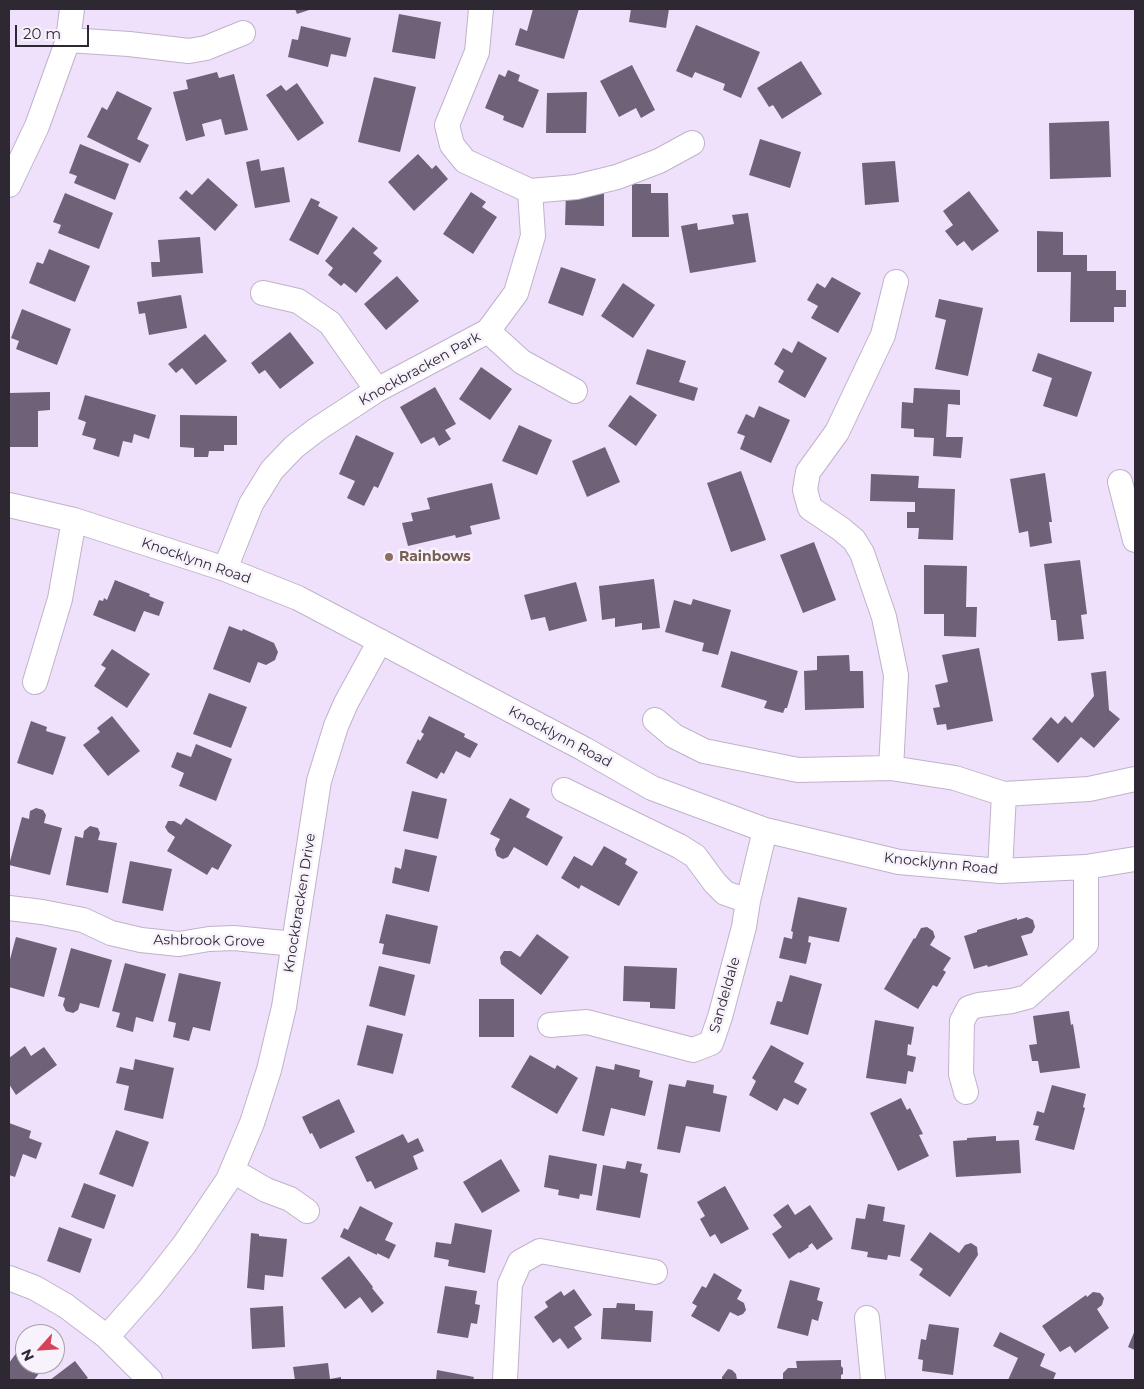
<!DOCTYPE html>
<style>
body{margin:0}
#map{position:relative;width:1144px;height:1389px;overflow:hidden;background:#efe1fb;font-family:Montserrat,sans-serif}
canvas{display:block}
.frame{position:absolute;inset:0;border:10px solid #2e2832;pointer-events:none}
.north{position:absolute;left:15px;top:1324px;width:50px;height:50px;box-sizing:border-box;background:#f8f2fc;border:1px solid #a7a1ab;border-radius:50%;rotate:244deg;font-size:14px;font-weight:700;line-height:20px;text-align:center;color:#2e2832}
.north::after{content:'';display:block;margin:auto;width:18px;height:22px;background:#d4435a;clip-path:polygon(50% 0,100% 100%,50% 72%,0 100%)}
.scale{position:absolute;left:15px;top:25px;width:74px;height:22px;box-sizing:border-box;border:2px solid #2e2832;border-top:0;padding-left:6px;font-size:15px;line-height:18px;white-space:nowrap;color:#2e2832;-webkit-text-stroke:4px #f8f2fc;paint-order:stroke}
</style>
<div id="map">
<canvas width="1144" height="1389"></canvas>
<div class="frame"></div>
<div class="north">N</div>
<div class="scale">20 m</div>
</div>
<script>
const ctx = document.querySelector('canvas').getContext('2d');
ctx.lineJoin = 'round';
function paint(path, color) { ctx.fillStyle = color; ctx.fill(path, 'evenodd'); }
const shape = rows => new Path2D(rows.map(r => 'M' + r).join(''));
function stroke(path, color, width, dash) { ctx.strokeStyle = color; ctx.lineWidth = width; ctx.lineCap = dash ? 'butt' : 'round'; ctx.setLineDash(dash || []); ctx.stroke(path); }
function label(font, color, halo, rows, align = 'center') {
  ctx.font = font + ' Montserrat,sans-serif'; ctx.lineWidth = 5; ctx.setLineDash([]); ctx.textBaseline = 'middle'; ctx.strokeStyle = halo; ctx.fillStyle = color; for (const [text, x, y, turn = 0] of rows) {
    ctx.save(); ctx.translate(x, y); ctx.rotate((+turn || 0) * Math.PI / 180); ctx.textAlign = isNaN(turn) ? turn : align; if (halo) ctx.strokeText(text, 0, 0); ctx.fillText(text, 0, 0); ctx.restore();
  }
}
const building = shape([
 [295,9,312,9,297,14],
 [533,9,579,9,564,59,515,45,520,28,527,31],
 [631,9,669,9,666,28,629,22],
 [399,14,441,22,435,59,392,52],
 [696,25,760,52,741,98,723,90,725,84,695,72,692,78,676,71],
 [301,26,351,38,346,57,331,54,328,67,288,57,292,39,298,40],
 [801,61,822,94,782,119,773,105,769,107,757,88],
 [632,65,655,110,641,118,636,108,619,117,600,81],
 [508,70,520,75,518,81,539,90,523,128,503,120,504,116,485,108,499,74,505,77],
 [217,72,219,78,234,74,248,130,225,135,221,119,202,124,205,136,186,141,173,92,188,89,186,80],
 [374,77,416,87,400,152,358,142],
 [297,83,324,123,298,141,266,95,281,85,286,91],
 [117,91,152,108,137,139,149,145,140,163,87,137,102,107,107,110],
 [587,92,586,133,546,133,547,93],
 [1109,121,1111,177,1050,179,1049,123],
 [760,139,801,152,790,188,749,175],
 [80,144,129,164,115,200,74,183,77,176,69,173],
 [418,154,432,169,436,165,448,179,414,211,388,182],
 [259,159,261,171,284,167,290,202,255,208,246,162],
 [895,161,899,202,865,205,862,163],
 [208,178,238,205,215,231,179,198,186,190,192,195],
 [632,184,651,184,651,193,668,193,669,237,632,237],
 [969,191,999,231,972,251,964,241,957,246,945,231,953,225,943,211],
 [471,192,486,202,482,207,497,217,473,254,443,234],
 [566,192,604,193,604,226,565,225],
 [65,193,113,213,99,249,58,233,61,225,53,222],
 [311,198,320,202,318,206,338,217,318,255,289,240],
 [748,213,756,262,690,273,681,226,697,223,698,230,734,224,732,215],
 [353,227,378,248,373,253,382,261,356,293,344,283,341,286,328,275,333,268,325,261],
 [1037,231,1063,232,1063,255,1087,255,1087,271,1116,271,1116,290,1126,290,1126,307,1114,307,1114,322,1070,322,1071,272,1037,272],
 [200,237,203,273,152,277,151,262,160,262,158,240],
 [49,249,90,266,75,302,29,283,37,262,43,264],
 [561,267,596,279,583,316,548,303],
 [397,276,419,301,386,330,364,304],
 [832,277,861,293,838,333,811,318,818,306,807,300,817,283,825,288],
 [623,283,655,305,633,338,601,316],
 [181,295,187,328,149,335,145,313,139,314,137,302],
 [939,299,983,308,968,376,935,369,946,320,935,317],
 [22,309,71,329,57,365,16,349,19,341,11,338],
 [290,332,314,363,280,389,265,370,259,374,251,363],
 [205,334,227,361,196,385,182,368,176,373,168,364],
 [798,341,827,358,805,398,778,382,784,371,774,364,783,348,792,353],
 [647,349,686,361,679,382,698,388,694,401,636,384],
 [1038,353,1092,372,1077,417,1043,406,1052,378,1032,371],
 [481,367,512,389,490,420,459,399],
 [435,387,456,424,445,430,451,439,439,446,434,437,421,444,400,407],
 [914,388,960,390,960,405,948,404,946,437,963,437,961,458,933,456,934,438,914,437,914,429,901,428,902,402,913,403],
 [50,392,50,410,38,411,38,447,9,447,9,393],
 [85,395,156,415,149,439,134,434,132,443,123,441,119,457,93,449,96,439,82,435,86,422,78,419],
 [630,395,657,415,636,446,608,426],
 [759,406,790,420,771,463,740,449,745,436,737,433,746,414,754,418],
 [180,415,237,416,237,445,224,445,224,451,209,451,208,457,194,457,194,448,180,447],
 [519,425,552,440,537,475,502,461],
 [356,435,394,453,378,488,374,486,364,506,347,498,355,481,339,474],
 [605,447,620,482,587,497,572,461],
 [741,471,766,540,731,552,707,483],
 [1045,473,1052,522,1049,522,1052,543,1030,547,1028,531,1019,533,1010,479],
 [871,474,919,476,918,488,955,489,953,540,918,539,919,528,907,528,907,512,915,512,915,502,870,501],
 [492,483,500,519,470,526,472,534,456,538,455,535,408,546,402,523,413,521,411,513,430,509,427,498],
 [814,542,836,600,803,613,780,555],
 [1080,560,1087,614,1081,615,1084,639,1058,641,1056,620,1051,620,1044,564],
 [924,565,967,566,966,607,977,607,976,637,944,636,944,614,924,614],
 [654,579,660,628,642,630,642,623,615,627,615,618,602,620,599,586],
 [115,580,150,594,149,596,164,602,159,616,144,611,135,632,93,615,99,600,103,601,104,598,107,600],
 [576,582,587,621,549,631,545,617,531,620,524,595],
 [693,599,731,610,718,655,702,651,704,643,665,632,674,600,691,605],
 [229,626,242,631,243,629,274,643,278,652,275,660,266,665,258,662,250,683,213,669],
 [979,648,993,721,947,730,946,724,937,725,933,708,940,707,935,685,948,682,942,655],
 [112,649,150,674,127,708,94,686,106,668,101,665],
 [731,651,798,671,787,708,785,708,783,713,764,708,767,701,721,687],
 [849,655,850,671,863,671,864,708,805,710,804,671,817,670,817,656],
 [1106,671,1109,710,1120,719,1094,748,1081,737,1058,763,1032,739,1051,717,1058,724,1065,716,1072,723,1094,696,1091,673],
 [209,693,247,707,231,748,193,734],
 [112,716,140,751,108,776,83,745,100,732,97,728],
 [429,716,465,734,464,737,478,744,470,758,456,751,444,774,441,772,437,779,406,763,418,739,420,741,424,734,421,732],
 [31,721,47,727,46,731,66,737,53,775,17,763],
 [196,744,232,759,216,801,179,786,184,773,171,767,177,752,191,757],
 [412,791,447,799,438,839,403,831],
 [510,798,530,809,526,817,563,837,547,866,514,847,508,857,503,859,497,856,495,849,500,839,490,834],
 [36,808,43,810,46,815,44,823,62,828,50,875,9,865,22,817,29,819,30,811],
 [186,818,232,845,218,870,212,867,207,875,167,851,175,837,168,832,165,827,168,821,174,821,181,825],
 [90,826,98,828,100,833,98,840,117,843,108,893,66,885,75,836,83,838,84,831],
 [604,846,627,859,625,864,638,872,619,906,581,885,579,889,561,878,574,856,592,866],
 [405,849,437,856,429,892,392,883,395,867,401,869],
 [130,861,172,869,163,911,122,903],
 [798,897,847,908,839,942,809,936,808,942,811,943,806,964,779,958,784,937,792,939,793,932,791,931],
 [386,914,438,926,430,964,382,954,384,944,379,943],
 [1027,917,1033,920,1035,927,1032,933,1021,936,1028,955,988,967,987,965,974,969,964,936,977,932,977,930,1017,918,1017,920],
 [927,927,933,931,935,937,930,945,951,958,943,970,946,972,937,987,933,985,918,1009,884,989,914,938,915,939,921,928],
 [537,934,569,957,541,995,501,964,500,957,504,951,511,951,520,957],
 [16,937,57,948,44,997,9,987,9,963],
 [71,948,112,960,99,1008,80,1003,78,1010,73,1013,66,1011,63,1005,65,998,58,996],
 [125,963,166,974,153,1022,136,1017,133,1032,116,1027,120,1013,112,1011],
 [379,966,415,975,405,1016,369,1006],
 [624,966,677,968,675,1009,650,1008,650,1002,623,1001],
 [179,973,221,982,210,1031,193,1027,189,1041,173,1037,176,1023,168,1021],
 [790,975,822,984,808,1035,770,1024,777,1001,782,1002],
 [479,999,514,999,514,1037,479,1037],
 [1069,1011,1071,1025,1073,1024,1080,1068,1040,1073,1038,1061,1032,1061,1029,1045,1037,1044,1033,1016],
 [875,1020,914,1027,911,1045,908,1044,907,1055,916,1057,913,1072,908,1071,906,1084,866,1078],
 [367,1025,403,1034,393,1074,357,1065],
 [771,1045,804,1063,794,1082,807,1089,798,1105,784,1098,777,1111,749,1095,756,1081,752,1078],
 [25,1046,31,1056,44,1047,57,1065,16,1095,9,1084,9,1058],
 [530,1055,555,1069,557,1065,578,1078,557,1114,511,1087],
 [135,1059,174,1068,163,1119,124,1110,129,1086,116,1083,120,1067,133,1070],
 [615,1064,640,1070,639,1077,653,1081,645,1116,611,1108,604,1136,582,1131,596,1066,614,1070],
 [687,1080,714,1085,713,1093,727,1096,720,1132,686,1126,680,1153,657,1149,669,1084,685,1087],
 [1052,1085,1086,1094,1083,1107,1085,1108,1074,1150,1035,1140,1039,1126,1033,1125,1037,1111,1044,1113],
 [901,1098,907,1110,910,1108,923,1134,919,1135,929,1156,898,1171,870,1113],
 [339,1099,355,1132,320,1149,312,1133,310,1134,302,1117],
 [9,1123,31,1131,29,1138,42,1143,36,1159,23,1154,15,1177,9,1175],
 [116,1130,149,1142,133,1187,99,1174],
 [403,1134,408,1143,418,1138,424,1151,413,1156,418,1169,375,1189,371,1181,367,1182,355,1157],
 [996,1136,996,1141,1019,1140,1021,1173,956,1177,953,1141,967,1140,967,1138],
 [549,1155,597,1164,592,1196,580,1194,579,1199,558,1195,559,1190,544,1187],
 [501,1159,520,1191,482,1213,463,1182],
 [627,1161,642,1164,640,1172,648,1174,640,1218,596,1210,603,1165,625,1169],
 [84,1183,116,1195,104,1229,71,1217],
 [725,1186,749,1229,721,1244,715,1234,710,1237,700,1219,705,1216,697,1202],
 [788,1204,795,1215,810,1205,833,1239,817,1250,812,1243,808,1246,809,1247,800,1253,799,1252,789,1259,772,1234,782,1227,773,1215],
 [868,1204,885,1207,883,1221,905,1225,900,1257,888,1255,887,1260,867,1257,868,1252,851,1249,856,1218,865,1219],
 [360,1206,393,1223,385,1240,396,1245,389,1259,377,1253,377,1255,340,1237,344,1228,348,1230],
 [455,1223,492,1230,485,1273,448,1266,449,1260,434,1257,436,1242,451,1244],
 [59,1227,92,1239,80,1273,47,1261],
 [930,1232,959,1253,965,1245,971,1243,977,1247,978,1255,950,1297,919,1275,923,1269,910,1260],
 [251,1233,259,1234,259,1236,287,1239,283,1277,265,1275,264,1290,247,1288],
 [349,1256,373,1287,372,1288,384,1303,372,1313,360,1297,345,1309,321,1278],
 [714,1273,742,1290,737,1299,744,1303,746,1310,743,1314,738,1316,730,1312,719,1332,691,1316,697,1306,692,1303,702,1286,706,1288],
 [790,1280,820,1288,817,1300,823,1302,818,1321,812,1319,808,1336,777,1328],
 [445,1286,477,1291,475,1304,480,1305,477,1324,471,1323,468,1338,437,1333],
 [574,1289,592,1315,574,1327,582,1339,568,1349,560,1338,553,1343,534,1317,548,1307,545,1302,561,1291,564,1296],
 [1093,1292,1100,1293,1104,1298,1102,1305,1097,1309,1109,1328,1075,1353,1070,1346,1060,1352,1042,1326,1086,1295,1087,1297],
 [617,1303,635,1304,635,1310,653,1311,651,1342,601,1339,603,1308,616,1308],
 [283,1306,285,1347,252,1349,250,1308],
 [929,1324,959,1328,953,1375,922,1371,923,1360,918,1359,921,1339,926,1340],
 [1135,1330,1135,1350,1128,1347],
 [1000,1332,1045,1354,1040,1366,1056,1373,1053,1380,1008,1380,1018,1358,993,1346],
 [25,1341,25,1364,46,1364,34,1380,20,1380,19,1379,18,1380,9,1380,9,1363],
 [841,1360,841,1366,843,1368,843,1374,841,1375,841,1380,784,1380,783,1379,783,1373,788,1368,797,1368,796,1361],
 [75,1361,88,1378,85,1380,50,1380],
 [328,1363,330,1379,341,1377,341,1380,295,1380,293,1367],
 [728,1369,732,1370,736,1374,737,1380,722,1380,722,1377],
 [437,1370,474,1377,473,1380,436,1380]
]);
const minor = shape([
 [481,9,477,52,447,125,452,145,465,161,530,191],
 [68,40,129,44,189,51,206,48,243,33],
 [9,185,37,126,68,40,72,9],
 [263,293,298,301,330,323,377,390],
 [488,331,522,362,575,391],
 [1120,482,1135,540],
 [9,505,74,520,225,569,298,598,584,749,652,788,765,830,899,862,1000,871,1086,867,1135,859],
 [225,569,251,504,272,470,294,447,316,430,377,390,488,331,516,293,533,236,530,191,576,187,617,177,659,161,692,143],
 [35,682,60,599,74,520],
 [655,720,674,736,704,751,798,770,891,768,955,778,1004,794],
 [891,768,896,675,884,617,862,553,854,540,841,529,810,508,805,490,808,472,837,432,883,335,896,282],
 [564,790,679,846,695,856,715,883,725,893,748,901],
 [1000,871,1004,794,1089,789,1135,779],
 [9,908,42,912,83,920,111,933,141,940,179,944,209,939,234,938,294,944],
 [550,1025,587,1022,693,1050,711,1043,720,1017,744,927,748,901,765,830],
 [966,1092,961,1074,962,1021,969,1008,979,1005,1012,1001,1027,997,1086,944,1086,867],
 [233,1171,266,1190,290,1199,307,1211],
 [9,1278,35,1288,66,1306,107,1337],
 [867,1318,873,1380],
 [150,1380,107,1337,151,1287,184,1245,228,1180,252,1123,269,1070,284,1007,319,781,336,726,346,703,380,641],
 [505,1380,510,1284,520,1262,540,1251,655,1272]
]);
const markers = [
 [389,557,5,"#8d6e63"]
];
const streetNames = [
 ["Knockbracken Park",420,369,-29],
 ["Knocklynn Road",196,561,19],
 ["Knocklynn Road",560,737,28],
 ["Knocklynn Road",941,864,6],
 ["Knockbracken Drive",300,903,-81],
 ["Ashbrook Grove",209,941,1],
 ["Sandeldale",725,995,-74]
];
const educationNames = [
 ["Rainbows",399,557]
];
paint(building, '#6e6278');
stroke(minor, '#c0b2cb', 26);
stroke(minor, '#fff', 24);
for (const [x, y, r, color] of markers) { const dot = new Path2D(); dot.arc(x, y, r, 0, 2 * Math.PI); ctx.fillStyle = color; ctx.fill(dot); stroke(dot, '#f8f2fc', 2); }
label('14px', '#2e2832', '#f8f2fc', streetNames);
label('bold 14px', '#785e54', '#f8f2fc', educationNames, 'left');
</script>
